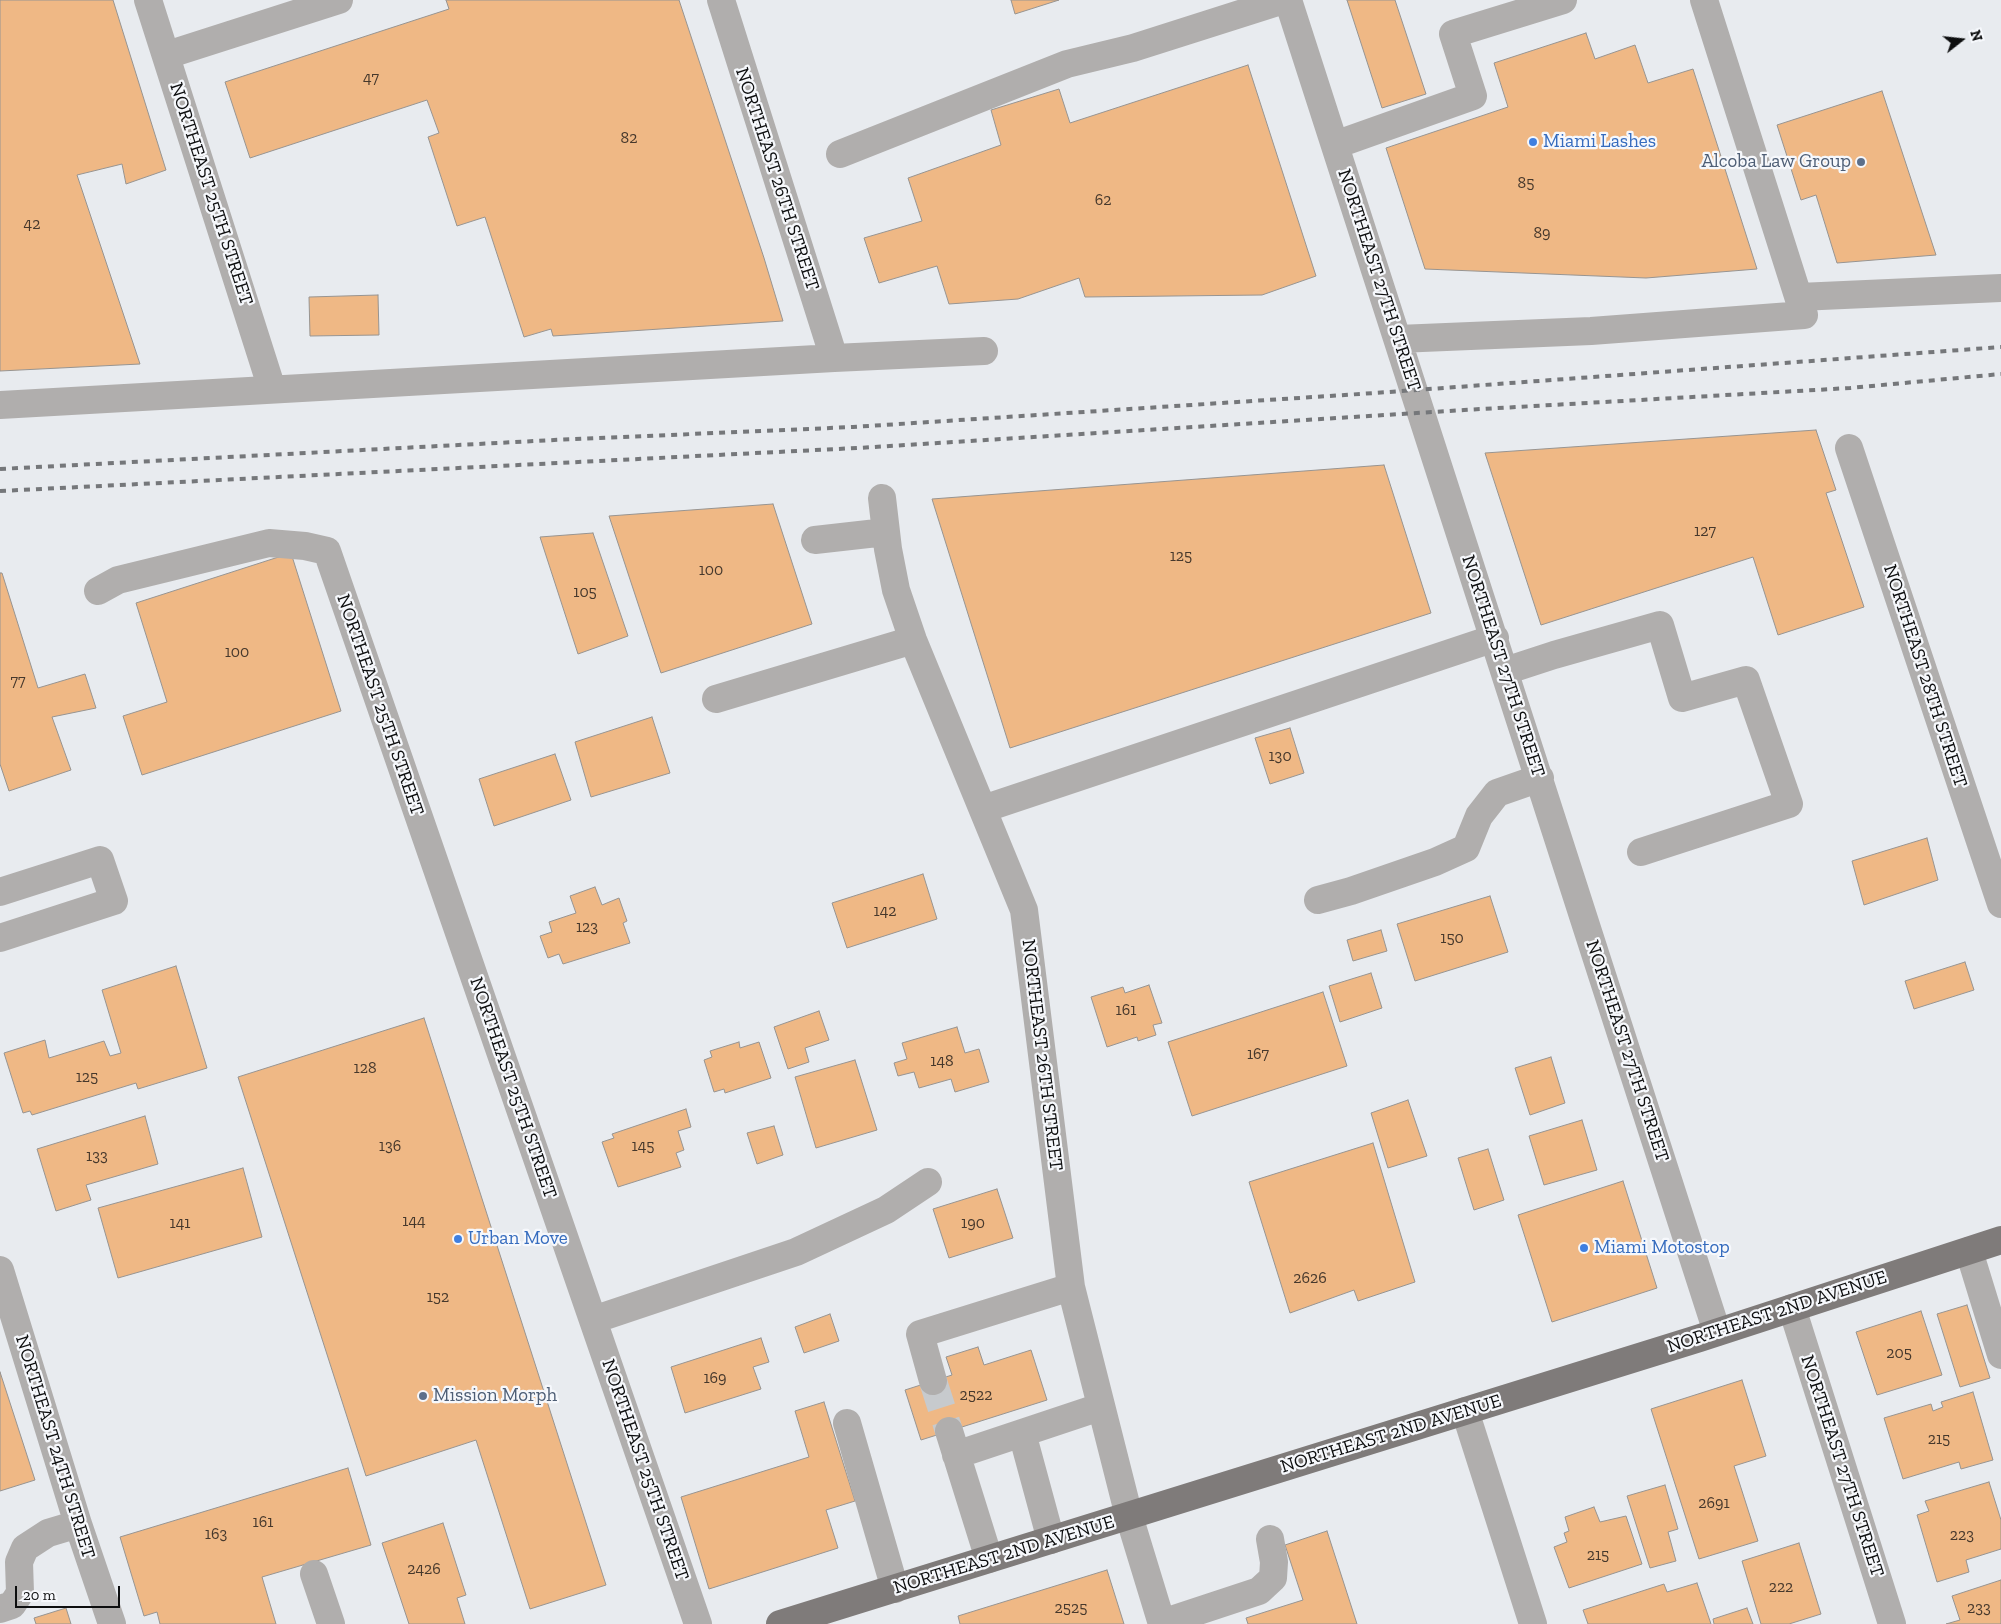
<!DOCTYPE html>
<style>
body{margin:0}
#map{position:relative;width:2001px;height:1624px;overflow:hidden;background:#e8ebef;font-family:"Zilla Slab",serif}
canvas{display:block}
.north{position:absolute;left:1936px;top:15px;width:50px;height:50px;-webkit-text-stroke:4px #f6f8fc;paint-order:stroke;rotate:74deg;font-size:14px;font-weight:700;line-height:20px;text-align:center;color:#0d0e0f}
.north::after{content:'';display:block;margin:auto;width:18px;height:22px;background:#0d0e0f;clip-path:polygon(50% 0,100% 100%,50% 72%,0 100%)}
.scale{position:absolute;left:15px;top:1586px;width:105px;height:22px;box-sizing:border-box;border:2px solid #0d0e0f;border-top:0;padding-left:6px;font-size:15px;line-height:18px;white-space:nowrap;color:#0d0e0f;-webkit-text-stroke:4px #f6f8fc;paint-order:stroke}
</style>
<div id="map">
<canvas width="2001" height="1624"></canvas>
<div class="north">N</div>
<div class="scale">20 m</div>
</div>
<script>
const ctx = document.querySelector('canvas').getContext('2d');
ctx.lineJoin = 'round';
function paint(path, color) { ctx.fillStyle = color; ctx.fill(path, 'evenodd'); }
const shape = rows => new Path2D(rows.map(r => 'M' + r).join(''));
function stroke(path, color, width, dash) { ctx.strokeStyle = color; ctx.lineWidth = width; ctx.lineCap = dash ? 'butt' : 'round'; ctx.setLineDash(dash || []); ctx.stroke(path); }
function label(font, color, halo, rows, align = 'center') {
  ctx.font = font + ' "Zilla Slab",serif'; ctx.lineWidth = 4.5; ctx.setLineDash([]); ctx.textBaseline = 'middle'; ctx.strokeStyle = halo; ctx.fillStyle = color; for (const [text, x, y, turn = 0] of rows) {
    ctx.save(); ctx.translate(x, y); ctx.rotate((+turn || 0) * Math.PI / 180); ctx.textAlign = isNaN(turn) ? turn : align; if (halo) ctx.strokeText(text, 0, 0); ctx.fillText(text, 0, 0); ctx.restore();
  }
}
const building = shape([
 [0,0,113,0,166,170,126,184,122,164,77,175,140,364,0,371,0,0],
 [446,0,679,0,764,258,783,321,553,336,551,329,524,337,485,217,457,226,428,137,439,133,427,100,250,158,225,82,449,9,446,0],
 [1011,0,1059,0,1015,14,1011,0],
 [1347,0,1395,0,1426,94,1382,108,1347,0],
 [1586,33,1595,59,1635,45,1648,83,1693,69,1757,269,1646,278,1425,269,1386,148,1508,107,1494,63,1586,33],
 [1248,65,1316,276,1262,295,1085,297,1079,278,1018,299,949,304,937,266,879,283,864,238,922,221,908,178,1001,145,991,110,1059,89,1070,123,1248,65],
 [1882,91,1936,255,1837,263,1816,195,1801,200,1777,125,1882,91],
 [378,295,379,335,310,336,309,297,378,295],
 [1816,430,1836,490,1826,493,1864,607,1778,635,1753,557,1541,625,1485,453,1816,430],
 [1384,465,1431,613,1010,748,932,499,1384,465],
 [773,504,812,624,661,673,609,516,773,504],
 [593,533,628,636,578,654,540,537,593,533],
 [291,553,341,711,142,775,123,716,167,702,136,603,291,553],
 [0,573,2,573,38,688,85,674,96,708,52,717,71,770,9,791,0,764,0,573],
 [652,717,670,773,591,797,575,742,652,717],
 [1290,728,1304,773,1270,784,1255,738,1290,728],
 [555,754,571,800,494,826,479,779,555,754],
 [1927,838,1938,880,1864,905,1852,861,1927,838],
 [923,874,937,919,847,948,832,903,923,874],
 [595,887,602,905,619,898,627,921,623,923,630,943,563,964,559,954,548,958,540,936,552,932,549,922,576,913,570,896,595,887],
 [1490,896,1508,952,1415,981,1397,924,1490,896],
 [1381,930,1387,951,1353,961,1347,940,1381,930],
 [1965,962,1974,990,1914,1009,1905,981,1965,962],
 [176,966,207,1068,138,1089,136,1083,32,1115,30,1111,23,1113,4,1053,45,1040,49,1058,104,1041,110,1056,121,1053,102,990,176,966],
 [1371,973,1382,1008,1340,1022,1329,986,1371,973],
 [1149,985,1162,1023,1153,1025,1156,1035,1138,1041,1137,1037,1107,1047,1091,997,1123,987,1125,993,1149,985],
 [1323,992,1347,1066,1192,1116,1168,1042,1323,992],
 [819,1011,829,1040,805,1048,809,1062,788,1069,774,1027,819,1011],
 [424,1018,606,1585,530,1609,476,1440,366,1476,238,1077,424,1018],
 [957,1027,965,1053,979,1049,989,1082,955,1092,951,1079,919,1088,914,1072,898,1076,894,1063,907,1059,902,1043,957,1027],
 [739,1042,740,1048,759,1042,771,1078,725,1093,724,1089,714,1092,704,1060,712,1057,710,1051,739,1042],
 [1551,1057,1565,1103,1530,1115,1515,1068,1551,1057],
 [855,1060,877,1130,816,1148,795,1077,855,1060],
 [1408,1100,1427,1156,1388,1168,1371,1113,1408,1100],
 [686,1109,691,1127,678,1131,684,1150,676,1153,681,1167,618,1187,602,1142,614,1138,612,1134,686,1109],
 [145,1116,158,1164,86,1185,91,1200,56,1211,37,1149,145,1116],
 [1582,1120,1597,1170,1544,1185,1529,1136,1582,1120],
 [774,1126,783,1155,757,1164,747,1133,774,1126],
 [1373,1143,1415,1282,1358,1301,1354,1290,1290,1313,1249,1182,1373,1143],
 [1488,1149,1504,1200,1474,1210,1458,1158,1488,1149],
 [243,1168,262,1237,118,1278,98,1208,243,1168],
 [1623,1181,1657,1288,1552,1322,1518,1215,1623,1181],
 [997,1189,1013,1238,949,1258,933,1209,997,1189],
 [1967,1305,1990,1378,1960,1387,1937,1314,1967,1305],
 [1921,1311,1942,1375,1877,1395,1856,1332,1921,1311],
 [830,1314,839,1341,804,1353,795,1327,830,1314],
 [761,1338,769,1362,753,1367,761,1389,685,1413,671,1367,761,1338],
 [978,1347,984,1365,1031,1350,1047,1400,921,1440,905,1390,952,1375,946,1357,978,1347],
 [0,1372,35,1480,0,1491,0,1372],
 [1742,1380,1766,1456,1734,1466,1758,1541,1699,1559,1651,1409,1742,1380],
 [1973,1392,1993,1460,1961,1469,1959,1462,1903,1479,1884,1418,1931,1404,1933,1411,1943,1407,1941,1402,1973,1392],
 [824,1402,855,1501,826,1510,838,1548,709,1589,681,1497,809,1457,795,1411,824,1402],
 [348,1468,371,1545,262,1577,276,1624,160,1624,157,1612,144,1616,120,1537,348,1468],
 [1989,1482,2001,1520,2001,1549,1966,1560,1969,1572,1937,1582,1917,1515,1929,1511,1925,1501,1989,1482],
 [1665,1485,1678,1529,1668,1532,1676,1561,1650,1568,1627,1496,1665,1485],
 [1594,1507,1600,1522,1626,1516,1642,1564,1569,1588,1554,1547,1567,1542,1564,1533,1569,1531,1565,1517,1594,1507],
 [443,1523,466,1595,457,1598,465,1624,409,1624,382,1543,443,1523],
 [1327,1531,1357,1624,1248,1624,1246,1618,1303,1600,1285,1545,1327,1531],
 [1799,1543,1821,1614,1789,1624,1761,1624,1742,1561,1799,1543],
 [1107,1570,1124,1624,960,1624,958,1616,1107,1570],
 [2001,1580,2001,1624,1946,1624,1960,1620,1952,1596,2001,1580],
 [1697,1583,1711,1624,1588,1624,1583,1610,1664,1584,1667,1592,1697,1583],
 [66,1608,71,1624,36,1624,34,1618,66,1608],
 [1747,1608,1753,1624,1714,1624,1713,1619,1747,1608]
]);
const minorTunnel = shape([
 [933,1381,949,1431]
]);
const minor = shape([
 [148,0,272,389],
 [721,0,834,358],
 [1288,0,1717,1332],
 [167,55,339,0],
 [1335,145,1473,96,1453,34,1563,0],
 [840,154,1067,64,1133,48,1284,0],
 [1799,297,2001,288],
 [1398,339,1591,331,1804,315,1704,0],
 [0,405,834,358,984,351],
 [1849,448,2001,904],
 [882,498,888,549,896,590,913,640,1024,910,1071,1287,1129,1516,1162,1624],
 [815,540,886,532],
 [98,591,118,580,269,543,305,546,327,551,698,1624],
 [1505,671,1554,655,1660,625,1682,698,1746,680,1789,804,1641,852],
 [716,699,913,640],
 [983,809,1495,638],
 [0,892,100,860,114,901,0,938],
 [1318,900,1351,891,1435,862,1466,848,1479,816,1497,793,1540,778],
 [1969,1251,2001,1355],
 [0,1270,78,1524,112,1624],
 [1792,1308,1892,1624],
 [593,1320,796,1252,886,1210,928,1182],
 [933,1381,920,1334,1071,1287],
 [1465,1411,1533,1624],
 [847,1423,895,1589],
 [949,1431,989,1559],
 [1022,1433,1051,1540],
 [956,1455,1100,1407],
 [314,1574,331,1624],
 [0,1609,12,1605,20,1593,19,1562,25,1548,48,1533,78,1524],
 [1162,1623,1259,1591,1273,1578,1274,1562,1270,1539]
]);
const major = shape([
 [780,1624,1700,1338,2001,1240]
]);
const rail = shape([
 [0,469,554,440,853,427,1375,393,2001,347],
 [0,491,857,448,1464,410,1850,388,2001,374]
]);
const markers = [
 [1533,142,5,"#3f7fe0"],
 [1861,162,5,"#5c6f8a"],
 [458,1239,5,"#3f7fe0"],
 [1584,1248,5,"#3f7fe0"],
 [423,1396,5,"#5c6f8a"]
];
const numberNames = [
 ["47",371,78],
 ["82",629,138],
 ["85",1526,183],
 ["62",1103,200],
 ["42",32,224],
 ["89",1542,233],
 ["127",1705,531],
 ["125",1181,556],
 ["100",711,570],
 ["105",585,592],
 ["100",237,652],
 ["77",18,681],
 ["130",1280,756],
 ["142",885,911],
 ["123",587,927],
 ["150",1452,938],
 ["161",1126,1010],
 ["167",1258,1054],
 ["148",942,1061],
 ["128",365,1068],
 ["125",87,1077],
 ["136",390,1146],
 ["145",643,1146],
 ["133",97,1156],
 ["144",414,1221],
 ["141",180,1223],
 ["190",973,1223],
 ["2626",1310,1278],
 ["152",438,1297],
 ["205",1899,1353],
 ["169",715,1378],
 ["2522",976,1395],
 ["215",1939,1439],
 ["2691",1714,1503],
 ["161",263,1522],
 ["163",216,1534],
 ["223",1962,1535],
 ["215",1598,1555],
 ["2426",424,1569],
 ["222",1781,1587],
 ["2525",1071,1608],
 ["233",1979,1608]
];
const shopNames = [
 ["Miami Lashes",1543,142],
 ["Urban Move",468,1239],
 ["Miami Motostop",1594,1248]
];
const serviceNames = [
 ["Alcoba Law Group",1851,162],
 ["Mission Morph",433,1396,"left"]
];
const streetNames = [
 ["NORTHEAST 26TH STREET",777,179,72],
 ["NORTHEAST 25TH STREET",211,194,72],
 ["NORTHEAST 27TH STREET",1379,280,72],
 ["NORTHEAST 27TH STREET",1503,666,72],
 ["NORTHEAST 28TH STREET",1925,676,72],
 ["NORTHEAST 25TH STREET",380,705,71],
 ["NORTHEAST 27TH STREET",1627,1051,72],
 ["NORTHEAST 26TH STREET",1042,1055,83],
 ["NORTHEAST 25TH STREET",513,1088,71],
 ["NORTHEAST 2ND AVENUE",1777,1312,-18],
 ["NORTHEAST 2ND AVENUE",1391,1434,-17],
 ["NORTHEAST 24TH STREET",55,1447,73],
 ["NORTHEAST 27TH STREET",1842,1466,72],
 ["NORTHEAST 25TH STREET",645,1470,71],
 ["NORTHEAST 2ND AVENUE",1004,1555,-17]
];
paint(building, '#efb885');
stroke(building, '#979491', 1);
stroke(minorTunnel, '#c7cacd', 28, [28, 14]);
stroke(minor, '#b0aead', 28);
stroke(major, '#7f7b7a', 28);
stroke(rail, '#75777a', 4, [6, 6]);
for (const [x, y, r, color] of markers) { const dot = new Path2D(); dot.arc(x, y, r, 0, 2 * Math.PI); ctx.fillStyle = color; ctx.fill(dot); stroke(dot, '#f6f8fc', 2); }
label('16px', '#46382c', null, numberNames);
label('19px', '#366cbe', '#f6f8fc', shopNames, 'left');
label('19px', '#4e5e75', '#f6f8fc', serviceNames, 'right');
label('19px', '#0d0e0f', '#f6f8fc', streetNames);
</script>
